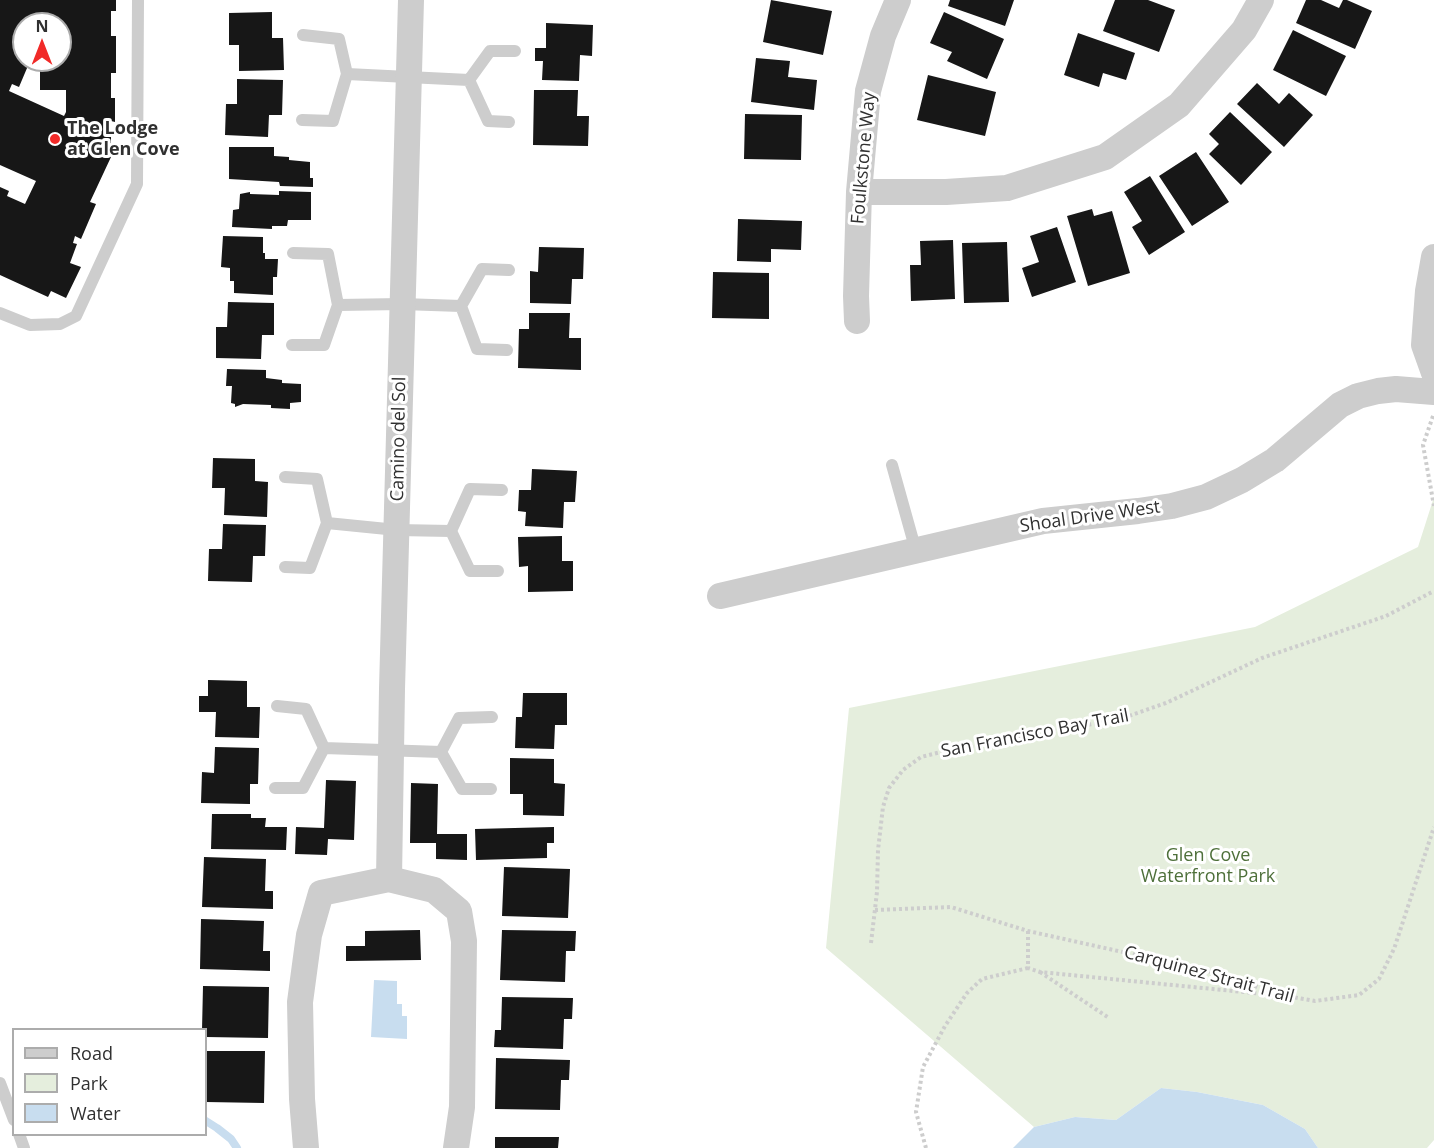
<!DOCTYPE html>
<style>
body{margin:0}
#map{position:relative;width:1434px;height:1148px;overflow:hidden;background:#fff;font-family:"Open Sans",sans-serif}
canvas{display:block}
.legend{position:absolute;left:12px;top:1028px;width:195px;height:108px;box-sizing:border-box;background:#fff;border:2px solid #acacac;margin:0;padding:8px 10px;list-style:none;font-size:18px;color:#303030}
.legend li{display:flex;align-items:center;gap:12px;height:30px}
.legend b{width:30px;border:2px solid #acacac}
.north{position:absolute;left:12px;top:12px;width:60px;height:60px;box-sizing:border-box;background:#fff;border:2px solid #acacac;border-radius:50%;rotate:0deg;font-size:16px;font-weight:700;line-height:24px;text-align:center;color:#303030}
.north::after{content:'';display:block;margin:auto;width:21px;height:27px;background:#f12a28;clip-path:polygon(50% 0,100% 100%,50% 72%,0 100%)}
</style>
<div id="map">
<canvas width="1434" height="1148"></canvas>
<ul class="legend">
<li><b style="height:8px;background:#cdcdcd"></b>Road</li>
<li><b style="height:16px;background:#e5eedd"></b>Park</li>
<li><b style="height:16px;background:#c8ddef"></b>Water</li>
</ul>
<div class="north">N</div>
</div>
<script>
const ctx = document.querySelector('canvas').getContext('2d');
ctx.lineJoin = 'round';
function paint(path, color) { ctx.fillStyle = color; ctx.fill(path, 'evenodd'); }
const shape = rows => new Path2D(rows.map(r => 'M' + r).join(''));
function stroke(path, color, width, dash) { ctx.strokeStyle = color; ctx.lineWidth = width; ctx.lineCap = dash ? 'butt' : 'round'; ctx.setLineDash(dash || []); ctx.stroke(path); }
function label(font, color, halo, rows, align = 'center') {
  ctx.font = font + ' "Open Sans",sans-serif'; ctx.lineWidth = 6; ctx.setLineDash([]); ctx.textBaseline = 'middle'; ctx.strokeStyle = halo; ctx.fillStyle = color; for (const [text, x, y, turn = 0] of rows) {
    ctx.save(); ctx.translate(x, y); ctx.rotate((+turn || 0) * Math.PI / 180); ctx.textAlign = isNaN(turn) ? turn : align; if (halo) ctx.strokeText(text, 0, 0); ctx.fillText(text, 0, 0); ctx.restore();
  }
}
const green = shape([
 [1434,497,1434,1140,1427,1148,1318,1148,1305,1129,1263,1105,1197,1092,1161,1088,1116,1120,1075,1117,1034,1127,826,948,849,708,1255,627,1418,547]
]);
const water = shape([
 [374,980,397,981,397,1004,402,1004,402,1016,407,1016,407,1039,371,1037],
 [1161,1088,1197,1092,1263,1105,1305,1129,1318,1148,1013,1148,1034,1127,1075,1117,1116,1120]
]);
const stream = shape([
 [206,1121,217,1128,231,1139,237,1148]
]);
const building = shape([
 [0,0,116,0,116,11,111,11,111,36,116,36,116,73,111,73,111,98,115,98,115,122,111,121,111,157,90,202,96,204,81,239,75,236,73,243,77,244,70,263,81,267,66,298,51,291,48,297,0,275,0,187,9,191,7,196,25,204,36,181,0,165],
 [40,21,40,24,60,24,60,60,40,60,40,90,66,90,66,112,64,116,9,91,12,84,19,87,30,61,24,60,24,24,38,24],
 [771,0,832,11,823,55,763,42],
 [950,0,1014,0,1005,26,948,6],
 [1115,0,1148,0,1175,10,1159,52,1103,31],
 [1306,0,1321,0,1339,8,1343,0,1347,0,1372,11,1355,49,1296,23],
 [272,12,272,38,283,38,284,70,239,71,239,45,229,45,229,13],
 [944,12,1004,39,987,79,947,61,952,52,930,43],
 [546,23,593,25,592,56,580,55,579,81,542,80,543,61,535,61,535,48,546,48],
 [1293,30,1346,56,1326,96,1273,70],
 [1078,33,1135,53,1126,80,1103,73,1099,87,1064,75],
 [756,58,790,61,788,77,817,80,814,110,751,102],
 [928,75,996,92,985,136,917,120],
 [237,79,283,80,282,115,269,115,268,137,225,135,226,104,237,104],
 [1257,83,1279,104,1289,93,1313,115,1284,147,1237,104],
 [534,90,578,90,577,116,589,116,588,146,533,145],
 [1230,112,1272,152,1241,185,1209,154,1219,144,1209,134],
 [745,114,802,115,801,160,744,159],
 [229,147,274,147,274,156,289,157,289,160,310,162,310,178,313,178,313,187,280,186,279,182,229,179],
 [1196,152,1229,202,1192,226,1159,176],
 [1150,176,1185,232,1149,255,1132,227,1142,221,1124,192],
 [279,191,311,192,311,220,288,220,287,226,272,226,272,229,232,227,233,210,239,209,240,194,250,192,250,194,279,195],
 [1092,209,1094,216,1112,211,1130,273,1088,286,1067,216],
 [738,219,802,221,801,250,771,249,771,262,737,261],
 [1057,227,1076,282,1032,297,1022,268,1039,262,1030,236],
 [223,236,263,237,263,253,265,253,265,259,278,259,277,277,273,277,273,295,234,293,234,281,230,281,230,268,221,267],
 [953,240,955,299,911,301,910,265,921,265,920,241],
 [1007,242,1009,302,964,303,962,243],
 [539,247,584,248,583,279,572,279,571,304,530,303,530,271,538,272],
 [713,272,769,273,769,319,712,318],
 [228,302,274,303,274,335,262,335,261,359,216,358,216,327,227,327],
 [529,313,570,313,569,338,581,338,581,370,518,368,519,329,529,329],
 [227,369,266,370,266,378,282,380,282,383,301,384,301,402,290,403,290,409,271,408,271,405,243,404,235,407,235,404,231,403,232,386,226,386],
 [213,458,255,459,255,481,268,482,267,517,224,515,225,488,212,488],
 [532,469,577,471,575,502,564,502,563,528,525,526,526,512,518,511,519,490,531,490],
 [223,524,266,525,265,556,253,556,252,582,208,581,209,549,222,549],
 [562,536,562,561,573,561,573,591,528,592,528,566,519,567,518,537],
 [208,680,247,681,247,707,260,707,259,738,215,737,216,712,199,712,199,696,208,696],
 [523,693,567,693,567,725,555,725,554,749,515,748,516,717,522,717],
 [215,747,259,748,258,784,250,784,250,804,201,803,202,772,214,773],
 [510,758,554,759,554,783,565,784,564,816,523,815,523,794,510,794],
 [326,780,356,781,354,840,328,839,327,855,295,854,296,827,324,828],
 [411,783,438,784,437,834,467,834,467,860,436,859,436,843,410,843],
 [212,814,251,814,251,818,266,818,265,827,287,827,286,850,211,849],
 [554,827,554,843,547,843,547,858,476,860,475,829],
 [204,857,266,859,265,891,273,891,273,909,202,907],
 [504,867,570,869,568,918,502,916],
 [201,919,264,921,263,951,270,951,270,971,200,969],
 [420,930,421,960,346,961,346,946,365,946,365,931],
 [502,930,576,931,575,951,566,951,565,982,500,980],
 [203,986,269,987,268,1038,206,1037,206,1030,202,1030],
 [502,997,573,998,572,1019,564,1019,563,1049,494,1047,495,1030,501,1030],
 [206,1051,265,1051,264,1103,206,1102],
 [496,1058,570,1060,569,1080,561,1080,560,1110,495,1109],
 [495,1137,559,1137,558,1148,495,1148]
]);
const path = shape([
 [1433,416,1423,445,1434,506],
 [875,910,951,907,1028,931,1217,973,1281,995,1315,1001,1359,995,1379,979,1394,949,1434,827],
 [1028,931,1028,968,1040,972,1274,995],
 [871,943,877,892,878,850,883,807,889,788,903,770,921,757,945,751,1120,719,1166,703,1262,658,1386,616,1434,591],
 [1040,972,1109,1018],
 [926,1148,916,1112,923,1067,945,1026,967,993,982,979,1028,968]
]);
const service = shape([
 [303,35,339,39,347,74,469,80,488,121,509,122],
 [469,80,490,51,515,51],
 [302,120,333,121,347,74],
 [293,253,328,254,338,305,402,304,461,306,477,349,507,350],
 [461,306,482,269,509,270],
 [0,313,30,325,60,324,76,316,137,184,138,0],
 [292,345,324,345,338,305],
 [892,465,916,551],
 [285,477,317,479,327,523,397,530,451,531,470,489,502,490],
 [451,531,470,571,498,571],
 [285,567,310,568,327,523],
 [277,706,306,709,324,748,441,752,462,789,491,789],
 [441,752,459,718,492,717],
 [275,788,303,788,324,748],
 [0,1083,14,1120],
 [19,1134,24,1148]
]);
const minor = shape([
 [859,192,946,192,1007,188,1105,157,1179,105,1244,30,1261,0],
 [1434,257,1428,291,1424,345,1434,373],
 [857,321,856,296,859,192,868,91,883,36,898,0],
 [720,596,1043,521,1138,511,1172,506,1206,497,1242,480,1275,460,1340,405,1358,396,1378,391,1396,389,1434,392],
 [389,879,392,689,411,0],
 [306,1148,302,1099,300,1002,309,935,321,893,389,879,434,890,459,911,464,941,462,1107,456,1148]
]);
const markers = [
 [55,139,6,"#f12a28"]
];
const poiNames = [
 ["The Lodge",67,129],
 ["at Glen Cove",67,150]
];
const streetNames = [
 ["Foulkstone Way",864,158,-85],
 ["Camino del Sol",399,439,-89],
 ["Shoal Drive West",1090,517,-8],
 ["San Francisco Bay Trail",1035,734,-11],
 ["Carquinez Strait Trail",1209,975,15]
];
const parkNames = [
 ["Glen Cove",1208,856],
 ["Waterfront Park",1208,877]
];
paint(green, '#e5eedd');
paint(water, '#c8ddef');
stroke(stream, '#c8ddef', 8);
paint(building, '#171717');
stroke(path, '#cdcdcd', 4, [3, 3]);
stroke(service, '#cdcdcd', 12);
stroke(minor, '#cdcdcd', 26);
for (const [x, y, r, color] of markers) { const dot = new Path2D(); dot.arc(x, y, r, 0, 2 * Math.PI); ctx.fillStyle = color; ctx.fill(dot); stroke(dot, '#fff', 2); }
label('bold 18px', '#303030', '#fff', poiNames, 'left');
label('18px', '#303030', '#fff', streetNames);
label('18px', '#4e703a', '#fff', parkNames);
</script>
